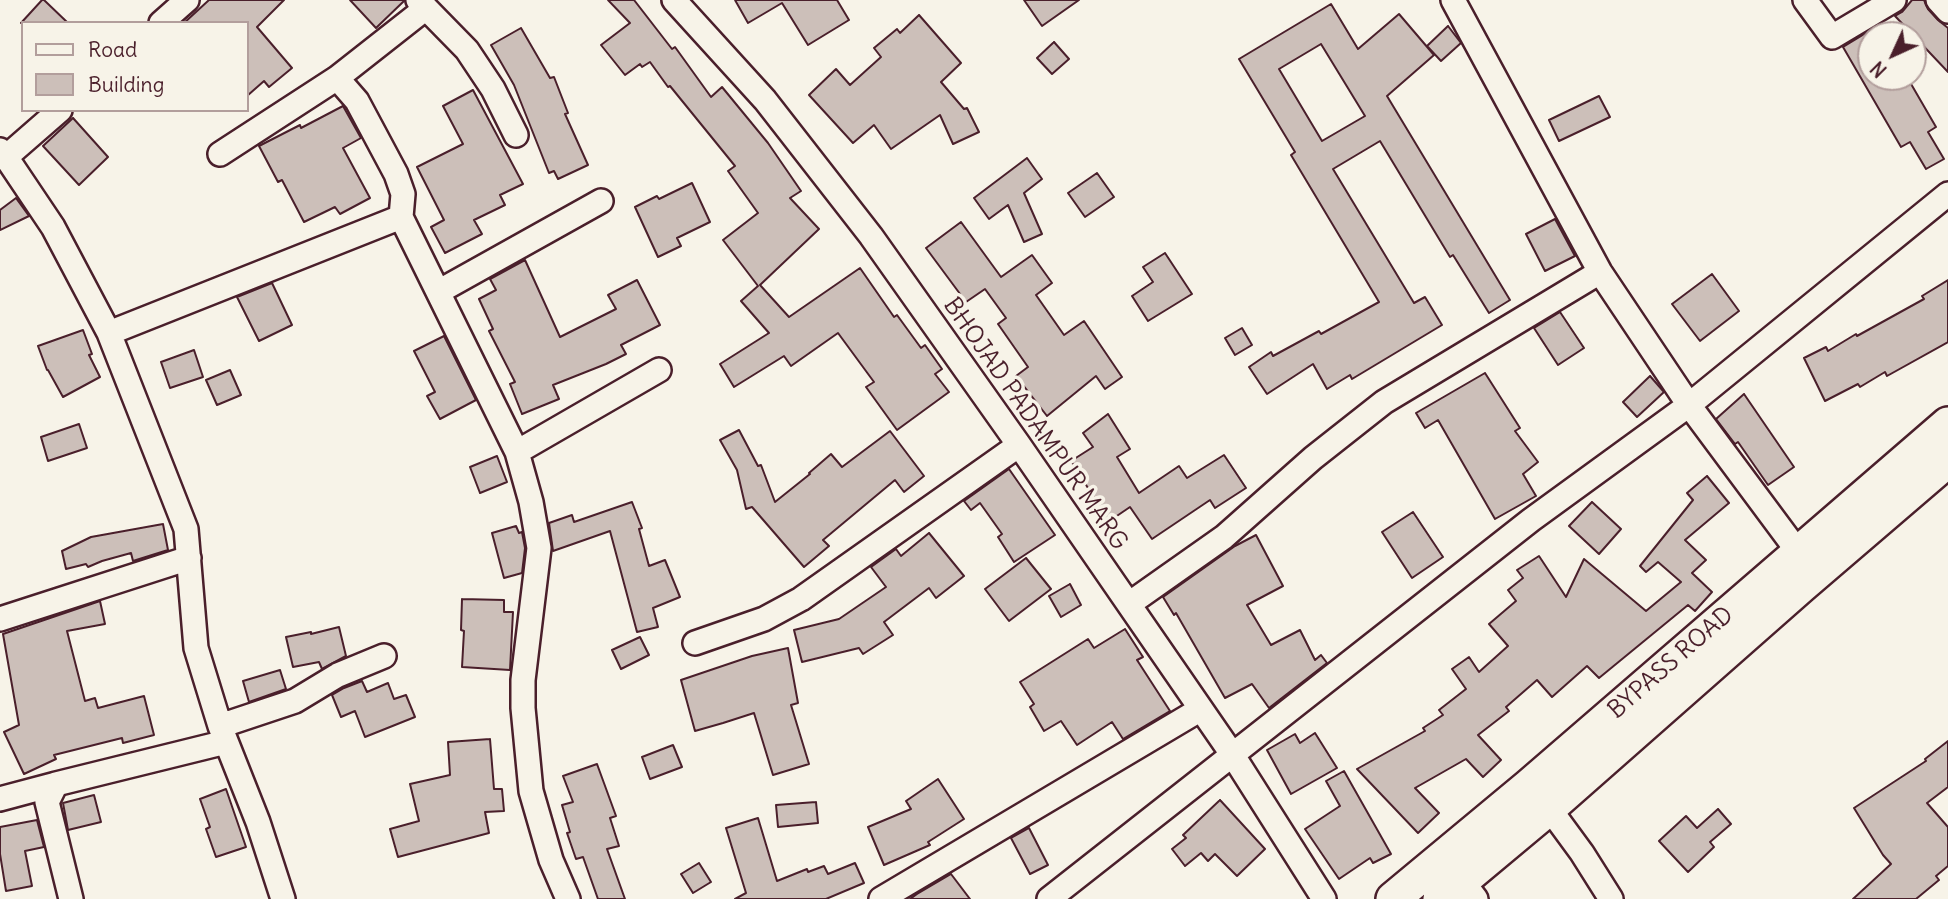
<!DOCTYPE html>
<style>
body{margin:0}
#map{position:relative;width:1948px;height:899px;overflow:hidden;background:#f7f3e8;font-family:Delius,sans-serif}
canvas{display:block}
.legend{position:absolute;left:21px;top:21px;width:228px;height:91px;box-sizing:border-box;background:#f7f3e8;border:2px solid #b29e9c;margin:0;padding:9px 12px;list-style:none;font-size:21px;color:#4a1f2b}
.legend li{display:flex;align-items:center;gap:14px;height:35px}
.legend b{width:35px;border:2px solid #b29e9c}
.north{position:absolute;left:1857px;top:21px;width:70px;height:70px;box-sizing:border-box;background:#f7f3e8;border:2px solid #b29e9c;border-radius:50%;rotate:225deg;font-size:19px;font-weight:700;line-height:28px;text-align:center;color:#4a1f2b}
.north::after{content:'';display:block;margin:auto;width:24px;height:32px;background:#4a1f2b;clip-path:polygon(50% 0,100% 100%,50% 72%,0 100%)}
</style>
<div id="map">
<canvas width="1948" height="899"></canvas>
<ul class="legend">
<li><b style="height:9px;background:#f7f3e8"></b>Road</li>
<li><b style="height:19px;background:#ccbfb9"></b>Building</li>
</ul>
<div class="north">N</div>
</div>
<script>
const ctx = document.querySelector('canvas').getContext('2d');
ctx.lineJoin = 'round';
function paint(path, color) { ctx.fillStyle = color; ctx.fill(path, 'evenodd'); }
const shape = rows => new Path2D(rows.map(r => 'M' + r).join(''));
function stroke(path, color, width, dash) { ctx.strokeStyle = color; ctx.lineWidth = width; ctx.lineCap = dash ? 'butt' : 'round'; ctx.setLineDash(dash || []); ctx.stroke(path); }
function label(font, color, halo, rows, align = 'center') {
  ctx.font = font + ' Delius,sans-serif'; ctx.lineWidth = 7; ctx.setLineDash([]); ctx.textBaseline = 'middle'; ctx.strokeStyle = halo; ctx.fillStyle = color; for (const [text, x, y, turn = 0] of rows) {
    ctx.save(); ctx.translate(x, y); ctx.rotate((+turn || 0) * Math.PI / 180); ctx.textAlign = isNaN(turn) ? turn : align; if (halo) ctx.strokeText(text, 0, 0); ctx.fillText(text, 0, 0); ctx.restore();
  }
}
const building = shape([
 [42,0,44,0,68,23,21,23,42,0],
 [209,0,284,0,257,27,292,68,269,87,264,81,247,96,247,23,184,23,209,0],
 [350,0,404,0,404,1,376,28,350,0],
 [608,0,634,0,672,49,675,47,711,97,722,87,768,143,801,191,790,198,819,229,760,285,789,317,860,268,894,317,897,315,921,348,925,345,942,369,935,374,949,392,897,430,866,387,874,382,838,333,791,366,784,356,734,387,720,364,769,333,741,301,758,286,723,240,758,213,728,171,735,166,670,86,668,87,650,62,642,67,640,64,625,75,601,45,630,23,608,0],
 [735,0,837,0,849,20,808,45,782,3,748,23,735,0],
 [1024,0,1079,0,1042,26,1024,0],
 [1912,0,1924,0,1928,9,1938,20,1948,28,1948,72,1895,16,1902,12,1912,0],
 [1331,4,1358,49,1399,14,1434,55,1387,96,1510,300,1489,313,1453,255,1450,257,1380,141,1333,169,1414,303,1425,297,1442,325,1352,379,1350,375,1327,389,1313,364,1267,394,1249,367,1271,352,1273,356,1319,331,1321,334,1379,302,1291,155,1295,152,1239,59,1331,4],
 [1321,44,1365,116,1322,141,1279,69,1321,44],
 [919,15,961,63,941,82,964,109,967,108,979,132,953,144,940,115,891,149,874,125,853,143,809,95,836,69,850,85,881,57,874,48,897,29,900,33,919,15],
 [1448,26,1461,43,1441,61,1427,46,1448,26],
 [521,28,550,78,554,77,568,113,565,114,588,165,558,179,554,171,549,173,514,85,491,45,521,28],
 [1871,30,1871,77,1907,77,1936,127,1928,132,1944,159,1926,169,1910,142,1901,147,1843,47,1871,30],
 [1054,42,1069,59,1052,74,1037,58,1054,42],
 [473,90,523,184,500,195,505,205,474,220,482,234,445,253,431,227,444,220,417,167,463,144,443,106,473,90],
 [1599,96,1610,117,1559,141,1549,120,1599,96],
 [343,106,361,138,343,148,370,198,340,214,335,207,304,222,282,180,278,182,259,146,300,125,301,128,343,106],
 [73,118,108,157,79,185,43,146,73,118],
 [1027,158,1042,179,1024,193,1042,234,1024,242,1008,205,989,219,974,198,1027,158],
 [1097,173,1114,197,1085,217,1068,193,1097,173],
 [692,183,710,222,677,238,681,246,658,257,635,207,657,196,659,199,692,183],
 [16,198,29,216,0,230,0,210,16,198],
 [1555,219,1575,256,1545,271,1526,234,1555,219],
 [961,222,1001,277,1032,255,1052,283,1036,295,1064,335,1084,321,1122,377,1105,389,1096,376,1047,416,1016,376,1028,367,998,324,1006,318,985,289,966,302,926,248,961,222],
 [1165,253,1192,294,1148,321,1132,296,1153,282,1143,267,1165,253],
 [525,260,560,337,616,309,608,295,637,280,660,325,621,345,626,354,606,364,553,385,559,399,522,414,510,384,515,382,489,331,493,329,479,299,496,290,490,279,525,260],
 [1712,274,1739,311,1700,341,1672,304,1712,274],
 [1948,280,1948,342,1887,376,1885,372,1860,387,1858,384,1825,401,1804,358,1826,347,1828,351,1856,334,1857,336,1924,299,1922,296,1948,280],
 [272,283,292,325,259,341,237,297,272,283],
 [1560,312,1584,348,1558,365,1534,328,1560,312],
 [1242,328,1252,345,1235,355,1225,338,1242,328],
 [83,330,92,354,89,355,100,377,63,397,48,370,47,370,38,346,83,330],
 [444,336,476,400,440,419,427,396,435,392,414,351,444,336],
 [194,350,203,377,170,388,161,362,194,350],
 [230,370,241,395,217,405,206,380,230,370],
 [1485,373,1520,428,1515,431,1538,462,1523,474,1536,496,1495,519,1438,420,1425,428,1416,413,1485,373],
 [1650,376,1664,392,1637,417,1623,402,1650,376],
 [1744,394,1794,467,1768,485,1738,442,1735,444,1716,419,1744,394],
 [1108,414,1130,449,1117,457,1139,493,1179,466,1187,478,1224,455,1246,488,1215,508,1210,500,1152,539,1130,507,1105,524,1094,507,1098,504,1071,461,1093,447,1083,433,1108,414],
 [79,424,87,448,48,461,41,437,79,424],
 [739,430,758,466,761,465,775,502,810,474,809,473,831,454,842,467,890,431,924,476,904,492,895,480,823,540,829,546,804,567,752,507,746,509,737,470,720,440,739,430],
 [497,456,507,482,480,493,470,467,497,456],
 [1009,469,1055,535,1014,562,998,537,1002,534,980,503,971,510,964,501,1009,469],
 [1707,476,1729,503,1685,540,1706,560,1692,573,1712,592,1695,611,1688,605,1599,678,1587,666,1552,697,1537,680,1506,707,1509,711,1478,735,1501,760,1483,777,1466,759,1415,788,1439,813,1418,833,1357,769,1425,731,1423,728,1443,715,1439,710,1466,689,1452,669,1469,657,1479,672,1508,646,1489,624,1516,601,1508,590,1523,578,1517,570,1539,556,1566,597,1584,559,1646,611,1681,582,1658,562,1646,572,1640,566,1693,500,1687,493,1707,476],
 [632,502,642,528,639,529,649,566,665,560,680,597,653,608,658,627,637,632,610,531,553,551,549,523,572,515,574,522,632,502],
 [1592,502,1621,529,1599,554,1569,526,1592,502],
 [1413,512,1443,557,1412,578,1382,532,1413,512],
 [163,524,168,550,133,561,131,553,102,561,88,567,86,564,66,569,62,551,91,537,163,524],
 [516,526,519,533,522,532,525,548,522,573,504,578,492,533,516,526],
 [929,533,964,576,936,598,929,588,884,622,893,635,863,654,859,648,802,662,794,630,839,619,886,587,871,567,896,549,901,556,929,533],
 [1256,535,1283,586,1247,605,1271,645,1300,630,1315,660,1321,655,1327,663,1269,708,1252,684,1225,698,1176,613,1174,615,1163,597,1235,546,1256,535],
 [1026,558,1051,589,1009,621,985,589,1026,558],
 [1070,584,1081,605,1061,617,1049,596,1070,584],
 [462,599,504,600,504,612,513,612,510,670,462,667,464,631,461,630,462,599],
 [100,601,105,624,67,631,85,701,95,698,98,708,144,696,154,735,123,743,122,738,54,755,56,759,24,774,4,732,19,725,3,634,100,601],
 [339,627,346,656,322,669,319,662,293,667,286,637,311,632,311,634,339,627],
 [1125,629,1143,657,1137,660,1170,711,1123,739,1112,722,1077,745,1061,721,1044,731,1030,707,1034,704,1020,682,1088,639,1094,648,1125,629],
 [640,637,649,655,621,669,612,650,640,637],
 [788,648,798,703,791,705,809,764,773,775,754,713,723,723,695,731,681,680,752,656,788,648],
 [280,670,286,689,249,702,243,681,280,670],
 [362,681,367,692,388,683,394,699,406,695,415,717,365,737,355,711,341,717,332,695,344,688,362,681],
 [1315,733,1337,768,1291,794,1267,750,1295,734,1300,743,1315,733],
 [490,739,494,789,502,789,504,811,485,812,489,833,398,857,390,829,419,821,410,784,450,775,448,742,490,739],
 [1948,741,1948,787,1927,803,1948,827,1948,866,1936,876,1939,880,1916,899,1853,899,1891,864,1883,855,1854,808,1926,761,1925,759,1948,741],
 [673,745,682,767,650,779,642,757,673,745],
 [597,764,616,816,610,818,619,846,607,849,625,899,598,899,583,857,576,859,567,833,570,832,562,805,573,802,563,776,597,764],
 [1344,771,1391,854,1373,863,1370,858,1339,879,1305,829,1340,806,1326,781,1344,771],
 [938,779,964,819,928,842,930,845,884,865,868,827,911,809,906,801,938,779],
 [226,789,246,847,216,857,206,829,210,827,200,799,226,789],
 [94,795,101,822,68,830,63,803,94,795],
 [1220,800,1265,849,1237,876,1215,854,1208,861,1201,853,1185,866,1172,849,1186,838,1183,835,1220,800],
 [816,802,818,823,778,827,776,805,816,802],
 [1718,809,1731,824,1710,842,1714,847,1688,872,1659,841,1686,816,1697,828,1718,809],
 [758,818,777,881,807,869,808,872,824,866,828,874,855,863,864,883,826,899,735,899,746,893,726,828,758,818],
 [37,820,44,847,25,851,32,886,6,891,0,854,0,827,37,820],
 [1029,828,1048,865,1030,874,1011,838,1029,828],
 [699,863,711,882,693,893,681,874,699,863],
 [951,874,970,899,910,899,917,894,951,874]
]);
const minor = shape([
 [418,0,467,50,493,89,516,135],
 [674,0,765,100,871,236,1019,445,1232,754,1324,899],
 [1453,0,1600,272,1689,405,1799,553],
 [1805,0,1832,37,1894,0],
 [1938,0,1948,11],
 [161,23,187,0],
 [337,78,357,101,396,174,403,194,401,217],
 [0,150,6,157,53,227,109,333,186,529,196,648,220,726,258,822,283,899],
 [220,154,337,78,426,8],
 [6,157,60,110],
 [438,292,601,201],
 [109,333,401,217,517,452,531,502,539,548,523,680,523,708,531,791,551,860,568,899],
 [517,452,659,370],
 [1129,604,1224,537,1313,458,1384,402,1600,272],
 [0,619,189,558],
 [695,643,764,619,801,599,1019,445],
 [220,726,295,701,338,675,384,656],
 [0,799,56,784],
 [1549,808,1582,853,1611,899],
 [1454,870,1476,899],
 [71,899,47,802,56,784,226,742],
 [881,899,1201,709],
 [1049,899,1531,520,1689,405,1948,194]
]);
const highway = shape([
 [1393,899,1529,786,1948,424],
 [1440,899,1549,808,1801,586,1948,460]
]);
const streetNames = [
 ["BHOJAD PADAMPUR MARG",1035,424,55],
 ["BYPASS ROAD",1671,663,-41]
];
paint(building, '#ccbfb9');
stroke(building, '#4a1f2b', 2);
stroke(minor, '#4a1f2b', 28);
stroke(highway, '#4a1f2b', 38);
stroke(minor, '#f7f3e8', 23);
stroke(highway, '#f7f3e8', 33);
label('24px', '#4a1f2b', '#f7f3e8', streetNames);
</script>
